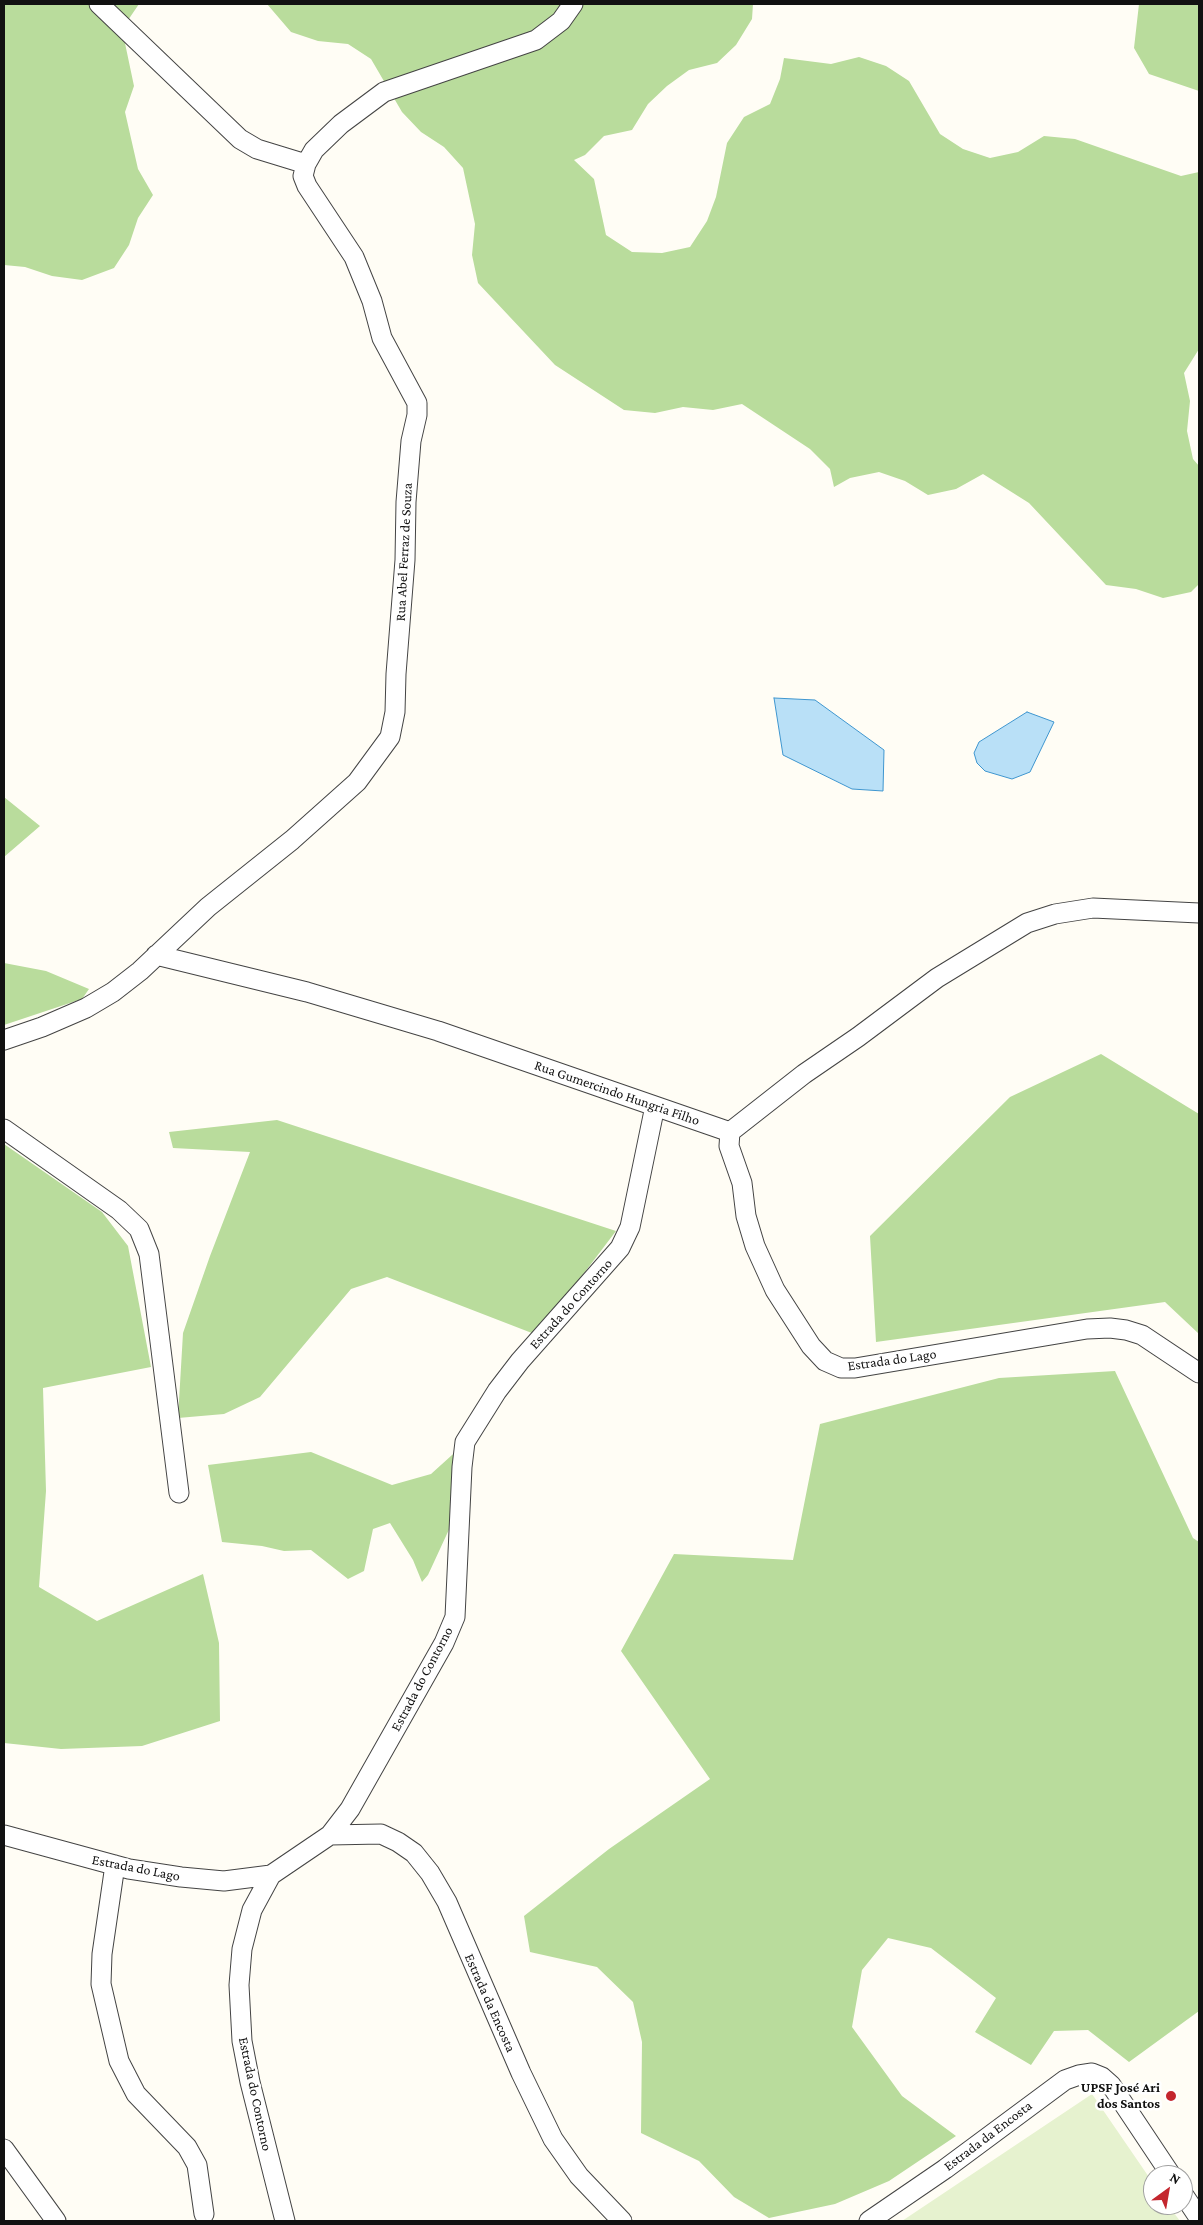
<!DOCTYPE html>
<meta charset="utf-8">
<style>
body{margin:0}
#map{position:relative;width:1203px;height:2225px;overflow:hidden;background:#fffdf5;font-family:"Crimson Pro",serif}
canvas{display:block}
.frame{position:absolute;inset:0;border:5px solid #111;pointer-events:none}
.north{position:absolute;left:1143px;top:2165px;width:50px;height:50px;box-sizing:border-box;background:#fff;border:1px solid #a0a0a0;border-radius:50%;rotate:32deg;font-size:14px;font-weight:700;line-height:20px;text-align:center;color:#111}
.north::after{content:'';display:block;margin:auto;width:18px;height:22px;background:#c4262e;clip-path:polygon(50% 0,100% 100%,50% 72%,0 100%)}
</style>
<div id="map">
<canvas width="1203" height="2225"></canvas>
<div class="frame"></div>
<div class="north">N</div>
</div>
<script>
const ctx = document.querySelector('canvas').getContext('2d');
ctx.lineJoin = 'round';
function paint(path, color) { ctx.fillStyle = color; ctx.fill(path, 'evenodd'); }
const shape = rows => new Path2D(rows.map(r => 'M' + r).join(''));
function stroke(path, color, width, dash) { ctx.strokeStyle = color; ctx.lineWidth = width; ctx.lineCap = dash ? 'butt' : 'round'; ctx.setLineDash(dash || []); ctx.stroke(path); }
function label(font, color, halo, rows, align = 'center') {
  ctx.font = font + ' "Crimson Pro",serif'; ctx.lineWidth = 5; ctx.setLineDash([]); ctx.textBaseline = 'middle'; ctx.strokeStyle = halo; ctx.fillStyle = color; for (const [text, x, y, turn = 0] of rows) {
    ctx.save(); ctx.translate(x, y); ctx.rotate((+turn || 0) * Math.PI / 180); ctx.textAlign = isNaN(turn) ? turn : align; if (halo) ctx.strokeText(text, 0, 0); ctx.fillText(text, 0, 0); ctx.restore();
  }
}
const forest = shape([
 [4,4,139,4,122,29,134,86,125,112,138,169,153,195,138,218,129,245,114,268,82,280,52,276,25,267,4,265],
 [267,4,753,4,752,19,736,45,717,63,689,70,667,86,648,104,632,130,604,136,585,155,574,160,594,179,606,235,632,252,662,253,690,247,707,221,716,197,727,143,744,117,770,104,780,79,784,58,831,64,859,57,886,66,909,81,940,134,963,149,990,158,1018,152,1044,136,1075,139,1181,176,1199,172,1199,349,1184,373,1190,401,1187,431,1193,459,1199,466,1199,584,1191,592,1163,598,1136,589,1106,585,1029,503,983,474,956,489,928,495,905,481,879,472,850,478,834,487,830,469,810,449,742,404,713,410,683,407,655,413,624,410,555,365,478,283,472,255,475,224,463,168,444,147,421,132,402,112,371,59,348,44,318,41,291,32],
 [1139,4,1199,4,1199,91,1149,74,1134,48],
 [4,797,40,826,4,857],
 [4,963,46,971,89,989,82,999,4,1025],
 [1101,1054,1199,1114,1199,1334,1165,1302,876,1342,870,1236,1010,1097],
 [277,1120,616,1231,537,1335,387,1277,351,1289,260,1397,224,1414,178,1418,183,1333,210,1256,250,1152,173,1148,169,1132],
 [4,1144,102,1212,128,1246,151,1367,43,1388,46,1491,39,1587,97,1621,203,1574,219,1643,220,1721,142,1746,61,1749,4,1743],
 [1115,1371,1193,1538,1199,1542,1199,2011,1129,2062,1088,2030,1054,2031,1031,2065,975,2032,996,1998,931,1948,888,1938,862,1970,852,2027,902,2096,956,2136,889,2181,835,2204,769,2218,734,2197,699,2161,641,2133,642,2042,633,2002,597,1967,530,1952,524,1916,609,1849,710,1779,621,1651,674,1554,793,1560,820,1424,999,1378],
 [462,1446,452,1523,428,1575,422,1582,413,1560,390,1523,373,1529,364,1571,348,1579,311,1550,284,1551,262,1546,222,1542,208,1465,311,1452,392,1485,431,1474]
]);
const pitch = shape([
 [1092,2094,1153,2183,1153,2205,1168,2205,1180,2221,902,2221]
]);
const water = shape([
 [774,698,815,700,884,750,883,791,852,789,783,755,774,698],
 [1027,712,1054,722,1030,772,1012,779,985,771,977,763,974,753,979,742,1027,712]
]);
const minor = shape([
 [99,4,240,139,257,149,306,164],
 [156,955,307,992,438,1031,730,1132],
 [4,1040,42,1027,86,1008,113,992,140,971,208,907,292,840,357,782,390,737,395,712,396,674,405,560,406,502,411,441,417,415,417,403,382,338,372,301,354,257,307,186,303,176,306,164,314,150,341,124,384,92,536,40,561,21,573,4],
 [4,1129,119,1210,139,1229,149,1254,179,1493],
 [730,1132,729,1146,742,1183,746,1216,755,1246,775,1290,811,1346,825,1361,841,1368,855,1368,1087,1329,1110,1328,1126,1330,1142,1335,1199,1373],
 [730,1132,804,1074,858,1037,937,978,1027,923,1055,914,1093,908,1199,913],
 [4,1835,129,1869,181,1877,224,1881,271,1875],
 [330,1835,381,1834,398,1842,414,1853,430,1873,447,1902,521,2073,553,2139,579,2176,622,2221],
 [115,1865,102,1954,101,1984,119,2061,136,2094,187,2147,197,2165,204,2214],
 [4,2149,56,2221],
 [1183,2194,1199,2218],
 [285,2221,250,2082,242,2041,239,1985,242,1949,252,1910,271,1875,330,1835,350,1809,444,1643,455,1617,462,1467,465,1442,497,1391,520,1361,620,1248,630,1227,655,1106],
 [869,2221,945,2169,1065,2080,1079,2075,1092,2073,1102,2077,1111,2085,1171,2175]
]);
const markers = [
 [1171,2096,6,"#c4262e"]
];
const streetNames = [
 ["Rua Abel Ferraz de Souza",404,552,-87],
 ["Rua Gumercindo Hungria Filho",617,1093,19],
 ["Estrada do Contorno",571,1304,-48],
 ["Estrada do Lago",892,1360,-8],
 ["Estrada do Contorno",422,1679,-62],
 ["Estrada do Lago",136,1868,11],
 ["Estrada da Encosta",490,2003,66],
 ["Estrada do Contorno",255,2094,78],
 ["Estrada da Encosta",988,2136,-37]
];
const poiNames = [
 ["UPSF José Ari",1160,2088],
 ["dos Santos",1160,2104]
];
paint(forest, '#b9dc9c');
paint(pitch, '#e6f2cf');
paint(water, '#b9e0f7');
stroke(water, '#3f96cf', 1);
stroke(minor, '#444', 21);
stroke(minor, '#fff', 19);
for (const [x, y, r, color] of markers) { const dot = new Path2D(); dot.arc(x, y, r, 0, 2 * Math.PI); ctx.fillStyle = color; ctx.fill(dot); stroke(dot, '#fff', 2); }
label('14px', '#111', '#fff', streetNames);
label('bold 14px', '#111', '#fff', poiNames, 'right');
</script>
